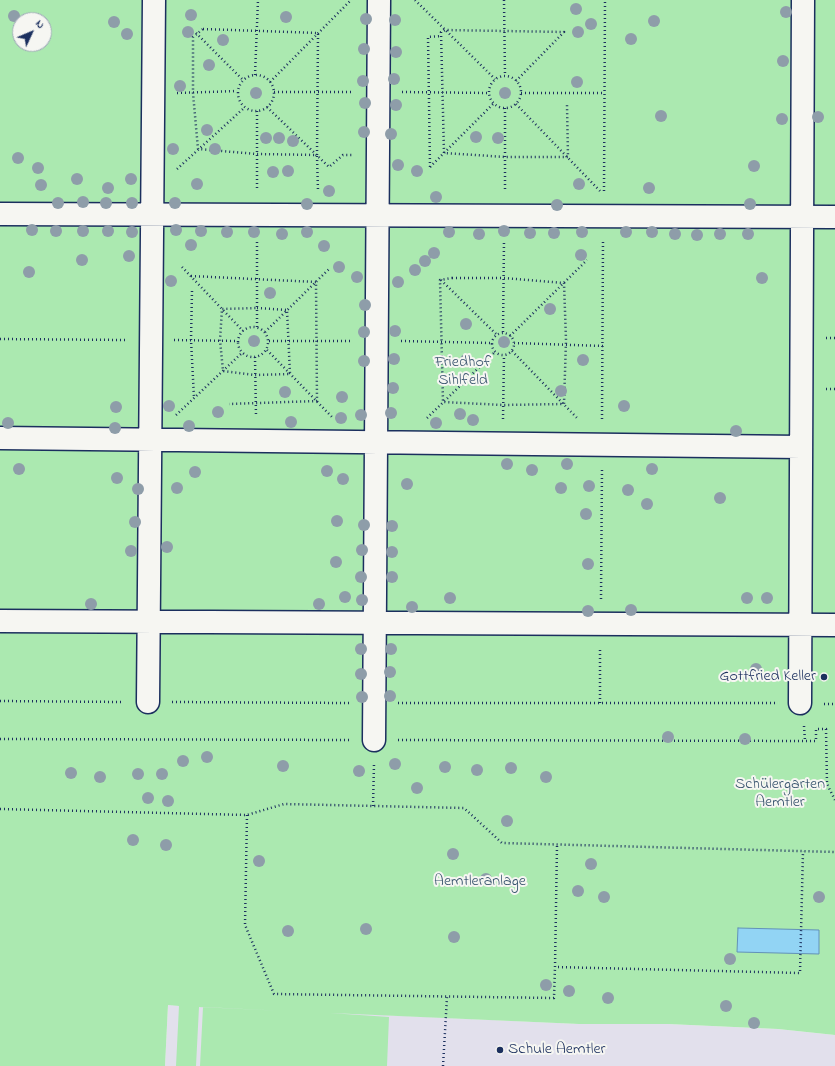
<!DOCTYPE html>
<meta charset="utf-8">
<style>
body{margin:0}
#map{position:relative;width:835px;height:1066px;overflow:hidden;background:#f6f6f2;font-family:"Indie Flower",sans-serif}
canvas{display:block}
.north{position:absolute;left:12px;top:12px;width:40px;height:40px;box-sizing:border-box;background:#f6f6f2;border:1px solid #9ea6b7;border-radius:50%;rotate:46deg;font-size:11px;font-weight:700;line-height:16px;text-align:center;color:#1b2f5e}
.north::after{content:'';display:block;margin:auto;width:14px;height:18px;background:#1b2f5e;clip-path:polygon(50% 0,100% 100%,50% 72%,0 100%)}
</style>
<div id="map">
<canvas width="835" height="1066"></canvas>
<div class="north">N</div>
</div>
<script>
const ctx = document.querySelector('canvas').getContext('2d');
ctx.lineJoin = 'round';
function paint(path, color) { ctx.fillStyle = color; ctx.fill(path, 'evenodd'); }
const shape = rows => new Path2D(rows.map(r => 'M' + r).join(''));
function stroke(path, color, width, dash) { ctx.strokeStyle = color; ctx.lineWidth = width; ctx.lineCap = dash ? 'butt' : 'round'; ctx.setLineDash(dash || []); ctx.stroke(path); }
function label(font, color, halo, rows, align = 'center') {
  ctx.font = font + ' "Indie Flower",sans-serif'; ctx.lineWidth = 4; ctx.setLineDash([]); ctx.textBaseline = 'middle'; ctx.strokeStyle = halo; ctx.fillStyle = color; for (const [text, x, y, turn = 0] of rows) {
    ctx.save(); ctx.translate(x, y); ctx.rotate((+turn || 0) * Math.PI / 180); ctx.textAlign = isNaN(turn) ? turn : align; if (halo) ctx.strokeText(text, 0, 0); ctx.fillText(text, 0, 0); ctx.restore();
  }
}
const built = shape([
 [168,1005,579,1024,668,1024,778,1029,835,1035,835,1066,165,1066]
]);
const green = shape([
 [0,0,835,0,835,1035,778,1029,668,1024,579,1024,330,1013,389,1017,387,1066,200,1066,203,1007,285,1011,199,1007,196,1066,176,1066,179,1006,168,1005,165,1066,0,1066],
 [20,20,44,20,44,44,20,44]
]);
const water = shape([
 [738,928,819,930,819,954,737,952,738,928]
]);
const path = shape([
 [415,0,495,79],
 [504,0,505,76],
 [203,29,318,33,317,155,257,154,198,149,193,93,193,37,203,29],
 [196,33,243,80],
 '238 93a18 18 0 1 1 36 0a18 18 0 1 1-36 0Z',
 [255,75,258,0],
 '489 92a16 16 0 1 1 32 0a16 16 0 1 1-32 0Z',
 [516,81,564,32,445,30,441,32,444,153,505,157,568,157,567,105],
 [270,82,351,0],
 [274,92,353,92],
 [402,92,489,93],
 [177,93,237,91],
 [521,93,605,93],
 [516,104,600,191],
 [267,107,329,167,343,155,354,155],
 [505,108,505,192],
 [257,111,257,191],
 [317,156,318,191],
 [430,167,428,37,441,36],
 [430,167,493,104],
 [177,169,244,108],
 [604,191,605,0],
 [182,267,243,331],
 [191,276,316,282,317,401,229,404],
 [452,278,504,278,564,283,566,340,564,404,503,405,443,402,440,280,452,278],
 [441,280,496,334],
 [192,291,191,340,194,398],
 [257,308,287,310,290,374,255,375,223,371,220,340,222,309,257,308],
 '238 342a15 15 0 1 1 30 0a15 15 0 1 1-30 0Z',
 [257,327,257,240],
 [265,332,330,268],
 [503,332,504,240],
 '492 344a11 11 0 1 1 22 0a11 11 0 1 1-22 0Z',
 [510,336,587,260],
 [826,338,835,338],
 [0,339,127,340],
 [174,340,238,341],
 [269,341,352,341],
 [401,341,491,343],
 [514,343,603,346],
 [267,350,332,417],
 [512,351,578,419],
 [255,357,256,416],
 [826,389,835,389],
 [176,415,243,352],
 [427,418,495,352],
 [503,419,504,355],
 [602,419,603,240],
 [601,599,602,468],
 [0,701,123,702],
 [172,702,349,703],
 [398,703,775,703],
 [600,703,600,648],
 [824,704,835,704],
 [804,726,805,741],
 [0,739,349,740],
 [398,740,816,741,816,729,826,729,827,784,835,800],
 [373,806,374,764],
 [0,809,247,815,284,804,464,808,502,843,835,852],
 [247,815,245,925,274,994,554,998,555,967],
 [557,846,555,967,800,973,803,851],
 [443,1066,447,997]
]);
const minor = shape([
 [0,214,835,217],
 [0,438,801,447],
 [0,621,835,625],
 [148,702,154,0],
 [800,703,803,0],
 [374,740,379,0]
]);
const trees = [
 [576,9],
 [786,12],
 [191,15],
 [14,16],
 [286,17],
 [366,19],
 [395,20],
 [654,21],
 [114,22],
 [591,24],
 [188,32],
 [578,32],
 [127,34],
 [631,39],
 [223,40],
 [364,49],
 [396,52],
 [783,61],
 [209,65],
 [394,79],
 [363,81],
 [577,82],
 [180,86],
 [256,93],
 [505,93],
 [365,103],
 [396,105],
 [661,116],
 [818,117],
 [782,119],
 [207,130],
 [364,132],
 [391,134],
 [476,137],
 [266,138],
 [279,138],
 [498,138],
 [293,141],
 [173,149],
 [215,149],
 [18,158],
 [398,165],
 [754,166],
 [38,168],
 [288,171],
 [417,171],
 [273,172],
 [77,179],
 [131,179],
 [197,184],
 [579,184],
 [41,185],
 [108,188],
 [649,188],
 [329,191],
 [436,197],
 [83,202],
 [58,203],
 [106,203],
 [132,203],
 [175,203],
 [307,204],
 [750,204],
 [557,205],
 [32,230],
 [176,230],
 [56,231],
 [83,231],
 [108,231],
 [201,231],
 [504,231],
 [132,232],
 [227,232],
 [254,232],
 [307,232],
 [449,232],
 [582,232],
 [626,232],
 [652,232],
 [530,233],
 [554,233],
 [282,234],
 [479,234],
 [675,234],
 [720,234],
 [748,234],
 [697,235],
 [191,245],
 [324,246],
 [434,253],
 [581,255],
 [129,256],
 [82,260],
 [425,261],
 [339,267],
 [415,270],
 [29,272],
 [357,277],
 [762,278],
 [171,281],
 [398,282],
 [270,293],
 [365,305],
 [550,309],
 [466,324],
 [395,331],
 [364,332],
 [254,341],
 [504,342],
 [394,359],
 [466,360],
 [583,360],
 [364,361],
 [393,388],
 [561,391],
 [285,392],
 [342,397],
 [169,406],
 [624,406],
 [116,407],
 [218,412],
 [391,413],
 [460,414],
 [361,415],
 [341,418],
 [473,420],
 [291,422],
 [8,423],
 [436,423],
 [189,426],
 [115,428],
 [736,431],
 [507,464],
 [567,464],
 [19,469],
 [652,469],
 [532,470],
 [327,471],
 [195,472],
 [117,478],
 [343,479],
 [407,484],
 [589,486],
 [177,488],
 [561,488],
 [138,489],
 [628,490],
 [720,498],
 [647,504],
 [586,514],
 [337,521],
 [135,522],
 [364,525],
 [392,526],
 [167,547],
 [362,550],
 [131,551],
 [392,552],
 [336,562],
 [588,564],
 [361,577],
 [392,577],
 [345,597],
 [450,598],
 [747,598],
 [767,598],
 [362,600],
 [91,604],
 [319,604],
 [412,607],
 [631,610],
 [588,611],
 [361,649],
 [391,649],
 [756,669],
 [390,672],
 [361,674],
 [390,696],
 [362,697],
 [668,737],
 [745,739],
 [207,757],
 [183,761],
 [395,764],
 [283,766],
 [445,767],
 [511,768],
 [477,770],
 [359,771],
 [71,773],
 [138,774],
 [162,774],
 [100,777],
 [546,777],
 [417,788],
 [148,798],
 [168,801],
 [507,821],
 [133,840],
 [166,845],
 [453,854],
 [259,861],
 [591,864],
 [486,879],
 [578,891],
 [604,897],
 [819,897],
 [366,929],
 [288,931],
 [454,937],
 [730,959],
 [546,985],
 [569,991],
 [608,998],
 [726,1006],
 [754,1023]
];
const markers = [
 [824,677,4,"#1b2f5e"],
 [500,1050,4,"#1b2f5e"]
];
const parkNames = [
 ["Friedhof",463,363],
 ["Sihlfeld",463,381],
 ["Schülergarten",780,785],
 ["Aemtler",780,803],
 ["Aemtleranlage",480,882]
];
const poiNames = [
 ["Gottfried Keller",816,677],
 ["Schule Aemtler",508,1050,"left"]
];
paint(built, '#e2e0ec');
paint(green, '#abe9b0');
paint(water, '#92d4f4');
stroke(water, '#6292b8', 1);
stroke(minor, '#1b2f5e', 25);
stroke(path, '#1b2f5e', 2.5, [1, 3]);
stroke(minor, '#f6f6f2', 22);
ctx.fillStyle = '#8e9da9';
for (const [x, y] of trees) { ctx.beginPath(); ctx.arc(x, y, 6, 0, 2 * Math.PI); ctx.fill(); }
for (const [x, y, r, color] of markers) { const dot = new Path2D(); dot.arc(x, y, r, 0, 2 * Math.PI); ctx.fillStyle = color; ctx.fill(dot); stroke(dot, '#f6f6f2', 1.5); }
label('16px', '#38546e', '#f6f6f2', parkNames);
label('16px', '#1b2f5e', '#f6f6f2', poiNames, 'right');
</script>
